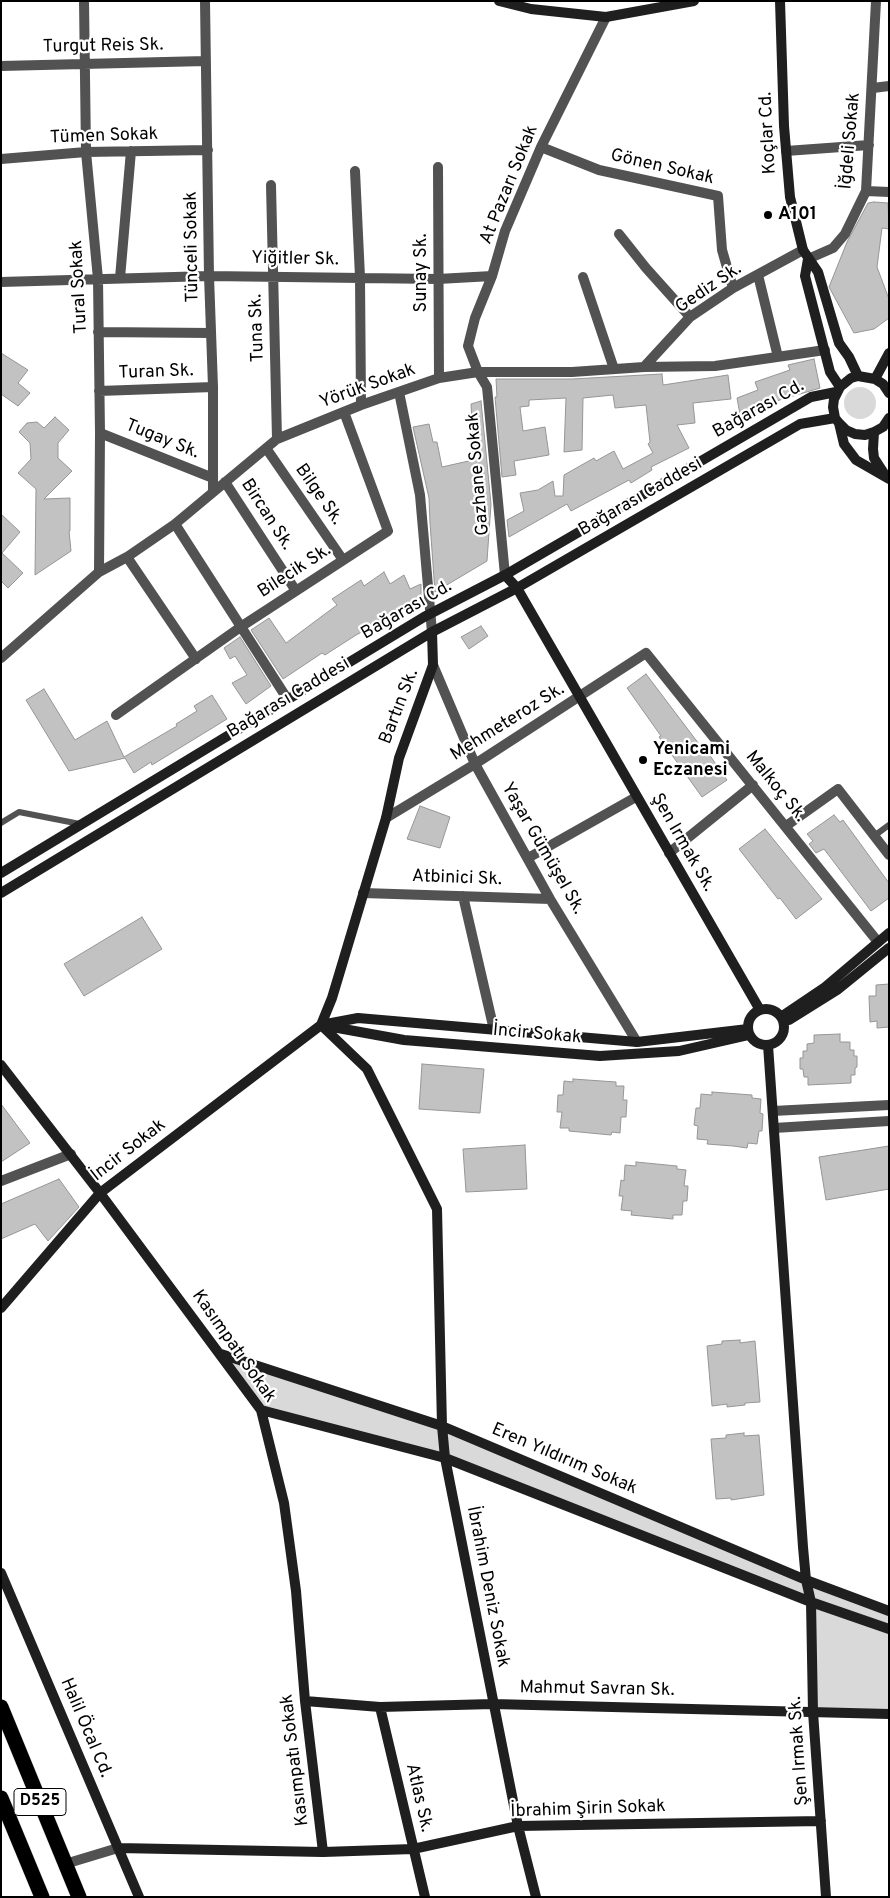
<!DOCTYPE html>
<meta charset="utf-8">
<style>
body{margin:0}
#map{position:relative;width:890px;height:1898px;overflow:hidden;background:#fff;font-family:Overpass,sans-serif}
canvas{display:block}
.frame{position:absolute;inset:0;border:2px solid #000;pointer-events:none}
</style>
<div id="map">
<canvas width="890" height="1898"></canvas>
<div class="frame"></div>
</div>
<script>
const ctx = document.querySelector('canvas').getContext('2d');
ctx.lineJoin = 'round';
function paint(path, color) { ctx.fillStyle = color; ctx.fill(path, 'evenodd'); }
const shape = rows => new Path2D(rows.map(r => 'M' + r).join(''));
function stroke(path, color, width, dash) { ctx.strokeStyle = color; ctx.lineWidth = width; ctx.lineCap = dash ? 'butt' : 'round'; ctx.setLineDash(dash || []); ctx.stroke(path); }
function label(font, color, halo, rows, align = 'center') {
  ctx.font = font + ' Overpass,sans-serif'; ctx.lineWidth = 4.5; ctx.setLineDash([]); ctx.textBaseline = 'middle'; ctx.strokeStyle = halo; ctx.fillStyle = color; for (const [text, x, y, turn = 0] of rows) {
    ctx.save(); ctx.translate(x, y); ctx.rotate((+turn || 0) * Math.PI / 180); ctx.textAlign = isNaN(turn) ? turn : align; if (halo) ctx.strokeText(text, 0, 0); ctx.fillText(text, 0, 0); ctx.restore();
  }
}
const green = shape([
 '844 403a16 16 0 1 1 32 0a16 16 0 1 1-32 0Z',
 [221,1354,442,1427,889,1611,889,1714,813,1712,811,1602,445,1458,261,1410]
]);
const building = shape([
 [874,202,888,203,889,229,882,228,877,267,889,299,889,318,874,329,854,333,829,287,847,242,868,203,874,202],
 [1,353,28,370,18,383,30,393,18,406,1,394,1,353],
 [814,359,820,388,763,405,741,420,737,398,758,390,755,382,790,370,788,365,814,359],
 [662,374,663,385,728,375,731,399,693,403,695,423,677,425,689,448,651,467,652,470,631,483,629,480,571,511,567,504,509,537,507,520,524,511,520,493,538,490,553,481,555,496,563,496,564,475,594,458,596,461,614,451,623,469,653,453,648,444,650,442,646,405,615,408,613,395,583,398,582,450,564,452,566,398,529,400,529,406,520,407,523,431,545,427,549,455,514,461,516,475,502,477,495,397,497,397,496,379,572,379,662,374],
 [481,401,491,504,487,561,435,592,430,523,429,498,413,427,429,424,433,442,437,442,442,467,473,460,471,451,473,451,471,442,473,441,471,404,481,401],
 [55,417,69,430,58,443,58,458,72,471,44,499,70,498,70,531,69,531,71,551,35,575,36,489,18,473,31,459,30,443,19,432,27,423,37,422,44,428,55,417],
 [1,514,20,532,2,553,23,573,8,588,1,581,1,514],
 [384,572,390,584,404,575,410,589,421,584,421,601,356,635,325,655,322,653,283,679,251,630,269,618,286,643,337,605,332,599,361,580,364,586,384,572],
 [481,626,488,636,469,649,461,637,481,626],
 [240,637,271,686,246,704,232,683,247,675,235,656,230,659,224,648,240,637],
 [646,674,702,748,704,747,727,780,702,797,659,737,661,736,627,688,646,674],
 [44,689,75,740,107,721,124,757,177,726,176,724,197,711,194,706,212,695,227,719,152,765,151,762,134,773,125,758,69,771,26,700,44,689],
 [420,806,450,817,440,848,407,839,420,806],
 [834,815,840,822,843,820,889,883,889,898,871,911,824,849,816,853,809,844,813,841,807,834,834,815],
 [765,829,822,899,796,919,780,898,778,899,739,849,765,829],
 [142,917,162,949,84,996,64,964,142,917],
 [889,984,889,1027,877,1028,877,1021,870,1022,869,996,876,996,876,985,889,984],
 [840,1034,840,1042,850,1042,850,1050,854,1050,854,1056,857,1056,857,1067,855,1068,855,1075,851,1075,851,1083,808,1085,808,1077,804,1077,803,1069,800,1069,800,1058,803,1058,803,1051,807,1051,807,1044,814,1043,814,1035,840,1034],
 [422,1064,484,1069,480,1113,419,1109,422,1064],
 [573,1079,616,1082,616,1086,624,1086,623,1100,627,1100,626,1117,621,1117,620,1133,612,1132,611,1135,569,1131,569,1128,560,1128,562,1112,557,1112,558,1095,563,1095,564,1081,573,1082,573,1079],
 [712,1092,752,1095,752,1098,761,1099,760,1113,763,1114,762,1131,759,1131,757,1144,748,1143,747,1148,733,1146,707,1144,708,1140,697,1139,698,1126,694,1125,696,1108,700,1108,701,1094,712,1095,712,1092],
 [1,1104,30,1143,1,1162,1,1104],
 [525,1145,527,1189,466,1192,463,1149,525,1145],
 [889,1146,889,1189,826,1200,819,1157,889,1146],
 [636,1162,677,1166,677,1169,686,1170,684,1186,688,1186,687,1201,683,1201,682,1215,673,1215,673,1219,631,1215,632,1211,621,1210,623,1196,619,1196,621,1180,624,1181,625,1165,636,1166,636,1162],
 [59,1179,79,1207,48,1241,35,1224,1,1239,1,1204,59,1179],
 [740,1340,740,1343,755,1341,760,1402,745,1403,745,1405,727,1407,727,1404,712,1406,707,1346,722,1344,722,1341,740,1340],
 [744,1433,744,1436,759,1435,764,1495,731,1500,731,1498,716,1499,711,1439,726,1438,726,1435,744,1433]
]);
const lane = shape([
 [1,823,19,812,80,824],
 [874,836,889,825]
]);
const street = shape([
 [84,1,86,152,98,279,100,433,99,572],
 [205,1,209,276,213,387,213,492],
 [1,66,206,61],
 [873,88,889,86],
 [541,147,599,170,718,196,722,250,733,288],
 [786,151,869,145],
 [1,159,86,152,208,150],
 [438,167,439,378],
 [355,171,360,277,361,405],
 [271,185,277,439],
 [866,191,889,192],
 [619,234,646,268,690,317],
 [808,259,833,248,845,234,866,191,876,1],
 [758,275,778,357],
 [583,277,614,369],
 [120,278,131,151],
 [1,282,209,276,438,279,492,276],
 [98,332,211,333],
 [644,367,690,317,733,288,803,250],
 [99,391,213,387],
 [399,392,420,495,432,632],
 [100,433,213,478],
 [266,448,343,560],
 [225,482,296,591],
 [175,524,288,700],
 [127,557,196,659],
 [505,575,487,387,478,372,468,346,475,318,492,276,505,231,541,147,606,17],
 [1,658,99,572,127,557,175,524,277,439,361,405,439,378,478,372,572,372,644,367,715,366,825,350],
 [433,665,475,764,550,899,637,1042],
 [116,715,242,626,388,531,344,412],
 [386,818,475,764,646,653,878,942],
 [786,826,838,789,889,855],
 [669,853,753,785],
 [528,858,636,797],
 [363,893,550,899],
 [463,896,494,1030],
 [773,1111,889,1105],
 [774,1128,889,1121],
 [1,1181,71,1154],
 [65,1864,118,1848]
]);
const secondary = shape([
 [499,1,531,9,606,17,694,1],
 [780,1,784,126,790,197,803,250,818,272,839,343,849,357,858,376],
 [808,259,805,276,830,372,840,387],
 [875,379,889,353],
 [889,393,883,384,875,379,858,376,851,378,840,387,834,399,833,407,835,418,839,423,846,430,855,434,865,435,874,432,883,427,889,418],
 [839,423,844,444,856,460,889,479],
 [874,432,873,449,874,458,885,475],
 [505,575,517,588,760,1010],
 [1,873,424,617,505,575,811,397,836,392],
 [1,893,432,632,517,588,800,424,835,418],
 '748 1027a18 18 0 1 1 36 0a18 18 0 1 1-36 0Z',
 [781,1017,824,988,889,933],
 [789,1020,837,990,889,948],
 [321,1025,367,1069,437,1209,442,1426,445,1458,518,1826,536,1897],
 [321,1025,332,998,386,818,399,758,433,665,432,632],
 [327,1026,404,1040,600,1056,679,1051,749,1035],
 [768,1045,803,1547,806,1580,811,1602,813,1712,826,1897],
 [1,1065,100,1193,261,1410,284,1503,296,1591,305,1701,323,1852],
 [1,1308,100,1193,321,1025,358,1018,637,1042,748,1029],
 [221,1354,442,1426,806,1580,889,1611],
 [261,1410,445,1458,811,1602,889,1629],
 [1,1573,139,1897],
 [305,1701,380,1707,493,1704,889,1714],
 [380,1707,425,1897],
 [118,1848,323,1852,413,1849,518,1826,821,1821]
]);
const highway = shape([
 [1,1707,79,1897],
 [1,1798,42,1897]
]);
const markers = [
 [768,215,5,"#000"],
 [643,760,5,"#000"]
];
const shields = [
 [40,1802,52]
];
const shieldNames = [
 ["D525",40,1802]
];
const streetNames = [
 ["Turgut Reis Sk.",103,47,-1],
 ["Koçlar Cd.",769,133,-93],
 ["Tümen Sokak",104,137,-2],
 ["İğdeli Sokak",851,141,-85],
 ["Gönen Sokak",662,168,13],
 ["At Pazarı Sokak",510,185,-68],
 ["Tünceli Sokak",193,247,-91],
 ["Yiğitler Sk.",295,260,1],
 ["Sunay Sk.",422,273,-90],
 ["Tural Sokak",80,287,-93],
 ["Gediz Sk.",709,289,-34],
 ["Tuna Sk.",258,328,-92],
 ["Turan Sk.",156,373,-2],
 ["Yörük Sokak",368,387,-20],
 ["Bağarası Cd.",759,410,-29],
 ["Tugay Sk.",162,440,22],
 ["Gazhane Sokak",479,474,-95],
 ["Bilge Sk.",318,495,55],
 ["Bağarası Caddesi",641,498,-30],
 ["Bircan Sk.",266,515,57],
 ["Bilecik Sk.",295,572,-33],
 ["Bağarası Cd.",407,611,-30],
 ["Bağarası Caddesi",289,699,-31],
 ["Bartın Sk.",400,707,-69],
 ["Mehmeteroz Sk.",508,723,-32],
 ["Malkoç Sk.",775,787,51],
 ["Şen Irmak Sk.",682,843,60],
 ["Yaşar Gümüşel Sk.",542,849,60],
 ["Atbinici Sk.",457,879,2],
 ["İncir Sokak",537,1035,5],
 ["İncir Sokak",129,1151,-38],
 ["Kasımpatı Sokak",233,1347,55],
 ["Eren Yıldırım Sokak",564,1460,23],
 ["İbrahim Deniz Sokak",487,1587,79],
 ["Mahmut Savran Sk.",597,1690,1],
 ["Halil Öcal Cd.",85,1728,67],
 ["Şen Irmak Sk.",800,1751,-94],
 ["Kasımpatı Sokak",296,1760,-97],
 ["Atlas Sk.",418,1798,77],
 ["İbrahim Şirin Sokak",588,1810,-2]
];
const poiNames = [
 ["A101",778,215],
 ["Yenicami",653,750],
 ["Eczanesi",653,771]
];
paint(green, '#d9d9d9');
paint(building, '#c2c2c2');
stroke(building, '#969696', 1);
stroke(highway, '#dbdbdb', 16);
stroke(lane, '#525252', 6);
stroke(street, '#525252', 10);
stroke(secondary, '#1f1f1f', 10);
stroke(highway, '#000', 15);
for (const [x, y, r, color] of markers) { const dot = new Path2D(); dot.arc(x, y, r, 0, 2 * Math.PI); ctx.fillStyle = color; ctx.fill(dot); stroke(dot, '#fff', 2); }
for (const [x, y, w] of shields) { const box = new Path2D(); box.roundRect(x - w / 2, y - 13.5, w, 27, 4); ctx.fillStyle = '#fff'; ctx.fill(box); stroke(box, '#000', 1); }
label('bold 16px', '#000', null, shieldNames);
label('18px', '#000', '#fff', streetNames);
label('bold 18px', '#000', '#fff', poiNames, 'left');
</script>
